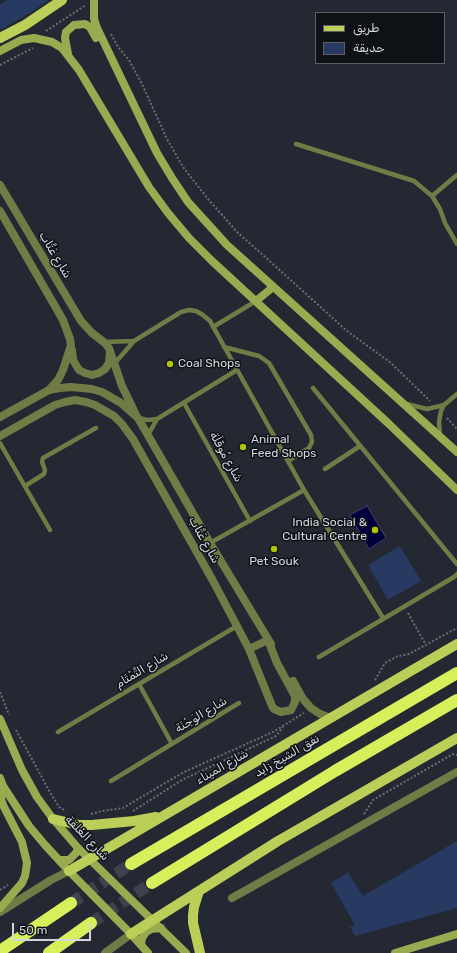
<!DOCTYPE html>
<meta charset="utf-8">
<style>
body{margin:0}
#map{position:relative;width:457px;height:953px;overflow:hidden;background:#232832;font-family:Rubik,Vazirmatn,sans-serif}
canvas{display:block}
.legend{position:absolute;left:315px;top:12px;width:130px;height:52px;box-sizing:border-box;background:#0e1115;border:1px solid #5c5f65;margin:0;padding:5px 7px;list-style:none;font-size:12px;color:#d2d5dc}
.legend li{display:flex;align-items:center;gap:8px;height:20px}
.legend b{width:20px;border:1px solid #5c5f65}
.scale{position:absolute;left:12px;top:923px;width:79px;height:18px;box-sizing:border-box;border:2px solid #d2d5dc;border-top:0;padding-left:5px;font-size:12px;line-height:14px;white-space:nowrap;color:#d2d5dc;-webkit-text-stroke:3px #0e1115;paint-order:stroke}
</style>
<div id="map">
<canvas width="457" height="953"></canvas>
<ul class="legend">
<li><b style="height:5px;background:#bbce57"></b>طريق</li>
<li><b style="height:11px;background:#283962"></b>حديقة</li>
</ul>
<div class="scale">50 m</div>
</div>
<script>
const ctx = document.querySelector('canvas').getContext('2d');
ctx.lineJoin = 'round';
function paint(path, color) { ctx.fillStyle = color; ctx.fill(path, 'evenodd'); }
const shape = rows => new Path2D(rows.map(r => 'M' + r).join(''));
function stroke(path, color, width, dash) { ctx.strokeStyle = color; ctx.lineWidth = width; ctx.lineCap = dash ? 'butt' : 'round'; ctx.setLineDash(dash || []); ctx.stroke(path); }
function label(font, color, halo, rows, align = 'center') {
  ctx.font = font + ' Rubik,Vazirmatn,sans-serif'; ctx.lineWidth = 3; ctx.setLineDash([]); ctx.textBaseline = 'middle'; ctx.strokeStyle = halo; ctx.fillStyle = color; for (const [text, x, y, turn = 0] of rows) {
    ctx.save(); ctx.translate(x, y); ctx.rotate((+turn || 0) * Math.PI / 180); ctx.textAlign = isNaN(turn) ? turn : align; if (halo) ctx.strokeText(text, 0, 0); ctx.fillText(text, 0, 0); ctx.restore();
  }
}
const green = shape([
 [7,0,49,0,30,13,0,30,0,5],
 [400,546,421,581,388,600,368,565],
 [457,841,457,908,355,936,350,927,355,925,331,883,348,872,363,896]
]);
const water = shape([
 [367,506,386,538,369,549,350,515,367,506]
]);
const motorwayTunnel = shape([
 [71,903,131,864],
 [91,923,152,883]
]);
const path = shape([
 [46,31,86,5],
 [111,34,118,47,129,60,142,84,167,139,183,167,208,199,238,233,263,255,347,331,391,363,430,401],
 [0,65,33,48],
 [447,418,457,429],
 [408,613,426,645],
 [375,680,385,663,398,656,409,654,457,628],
 [0,692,9,715],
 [16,730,51,794,59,807,64,810],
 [133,811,182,780,276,736,283,727],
 [91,814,102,811,123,808,184,772,273,732,304,713],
 [364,814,373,800,453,754,457,755],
 [0,890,8,885]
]);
const service = shape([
 [296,144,414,181,432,196,440,209,445,223,457,244],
 [432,196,457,175],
 [213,327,256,301],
 [103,342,134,341],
 [224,347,259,356,269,363,311,435,312,442,309,448,288,461],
 [115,363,134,341,181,312,189,310,196,311,203,315,210,321,304,490,383,618],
 [313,388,457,564],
 [184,403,250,521],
 [407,404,427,409,444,405],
 [139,418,147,420,157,419,237,370],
 [148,435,157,419],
 [440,435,439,422,441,411,444,405,457,394],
 [0,443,50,530],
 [325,469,360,446],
 [25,486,44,474,45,470,42,462,43,458,96,428],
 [210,543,304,490],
 [319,657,454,577,457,574],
 [139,684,172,744],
 [58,732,237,626],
 [111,781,239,703]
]);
const minor = shape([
 [0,185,81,321,92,333,105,343,109,348,122,386,137,417],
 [0,211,63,320,70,339,71,345,63,370,58,380,49,390],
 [72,350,73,360,79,370,85,373,92,375,99,373,105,369,109,363,110,352],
 [232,898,457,772]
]);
const tertiary = shape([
 [0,417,49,390,60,388,71,387,92,389,102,392,121,403,138,418,210,543,271,644],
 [0,436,55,405,65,402,75,400,86,402,95,405,114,416,122,424,133,439,212,579,249,649,272,706,274,709,281,712,291,710,295,702,295,696,277,663,268,640,249,649],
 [293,681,303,699,311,708,320,714,331,718],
 [0,912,51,880,69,871],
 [105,953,131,934]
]);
const secondary = shape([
 [94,0,94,19,97,28,157,153,172,178,188,202,227,245,457,452],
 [0,51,21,40,34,38,52,42,62,48,79,70,149,187,168,213,189,238,212,261,389,424,457,490],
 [68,54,65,38,66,32,74,25,85,24,90,27,96,38],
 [256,301,273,287],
 [0,719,22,770,37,797,53,819,78,848,186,953],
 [0,778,3,786,29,826,45,845,69,871,131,934,148,953],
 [59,860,69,860,76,853,78,848],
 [0,908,22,883,25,876,27,863,22,842,3,805,1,799,3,786],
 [141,945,142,938,146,932,151,929,161,928],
 [395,953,457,934]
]);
const primary = shape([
 [0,38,25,25,62,0],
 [53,819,79,825,92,825,134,821,156,817],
 [69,871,457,644],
 [199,891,194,907,193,915,193,923,200,953],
 [131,934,278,841,457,738]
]);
const motorway = shape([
 [131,864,457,673],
 [152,883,335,771,457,700],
 [0,951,71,903],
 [49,953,91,923]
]);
const markers = [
 [170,364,4,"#afc505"],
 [243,447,4,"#afc505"],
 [375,530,4,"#afc505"],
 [274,549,4,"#afc505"]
];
const streetNames = [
 ["شارع عَتَّاب",55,255,59],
 ["شارع مُوقَلَة",226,457,61],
 ["شارع عَتَّاب",204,540,61],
 ["شارع التَّمْتَام",142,670,-31],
 ["شارع الوَجْنَة",201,715,-31],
 ["نفق الشيخ زايد",287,756,-30],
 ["شارع الميناء",222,767,-30],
 ["شارع الغَلقة",87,838,46]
];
const poiNames = [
 ["Coal Shops",178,364],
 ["Animal",251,440],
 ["Feed Shops",251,454],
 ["India Social &",367,523,"right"],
 ["Cultural Centre",367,537,"right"],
 ["Pet Souk",274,562,"center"]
];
paint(green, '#283962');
paint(water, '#01003d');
stroke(water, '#40406d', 1);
stroke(motorwayTunnel, '#3d424c', 12, [12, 6]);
stroke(path, '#6a6e77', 2, [2, 2]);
stroke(service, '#717b45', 4.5);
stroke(minor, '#717b45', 8);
stroke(tertiary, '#717b45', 8);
stroke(secondary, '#9aaa50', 8);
stroke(primary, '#bbce57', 10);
stroke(motorway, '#d8ef5c', 12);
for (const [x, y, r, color] of markers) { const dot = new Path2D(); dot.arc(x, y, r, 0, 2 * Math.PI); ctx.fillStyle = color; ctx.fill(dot); stroke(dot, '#0e1115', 1.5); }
label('12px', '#d2d5dc', '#0e1115', streetNames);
label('12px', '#d2d5dc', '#0e1115', poiNames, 'left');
</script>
